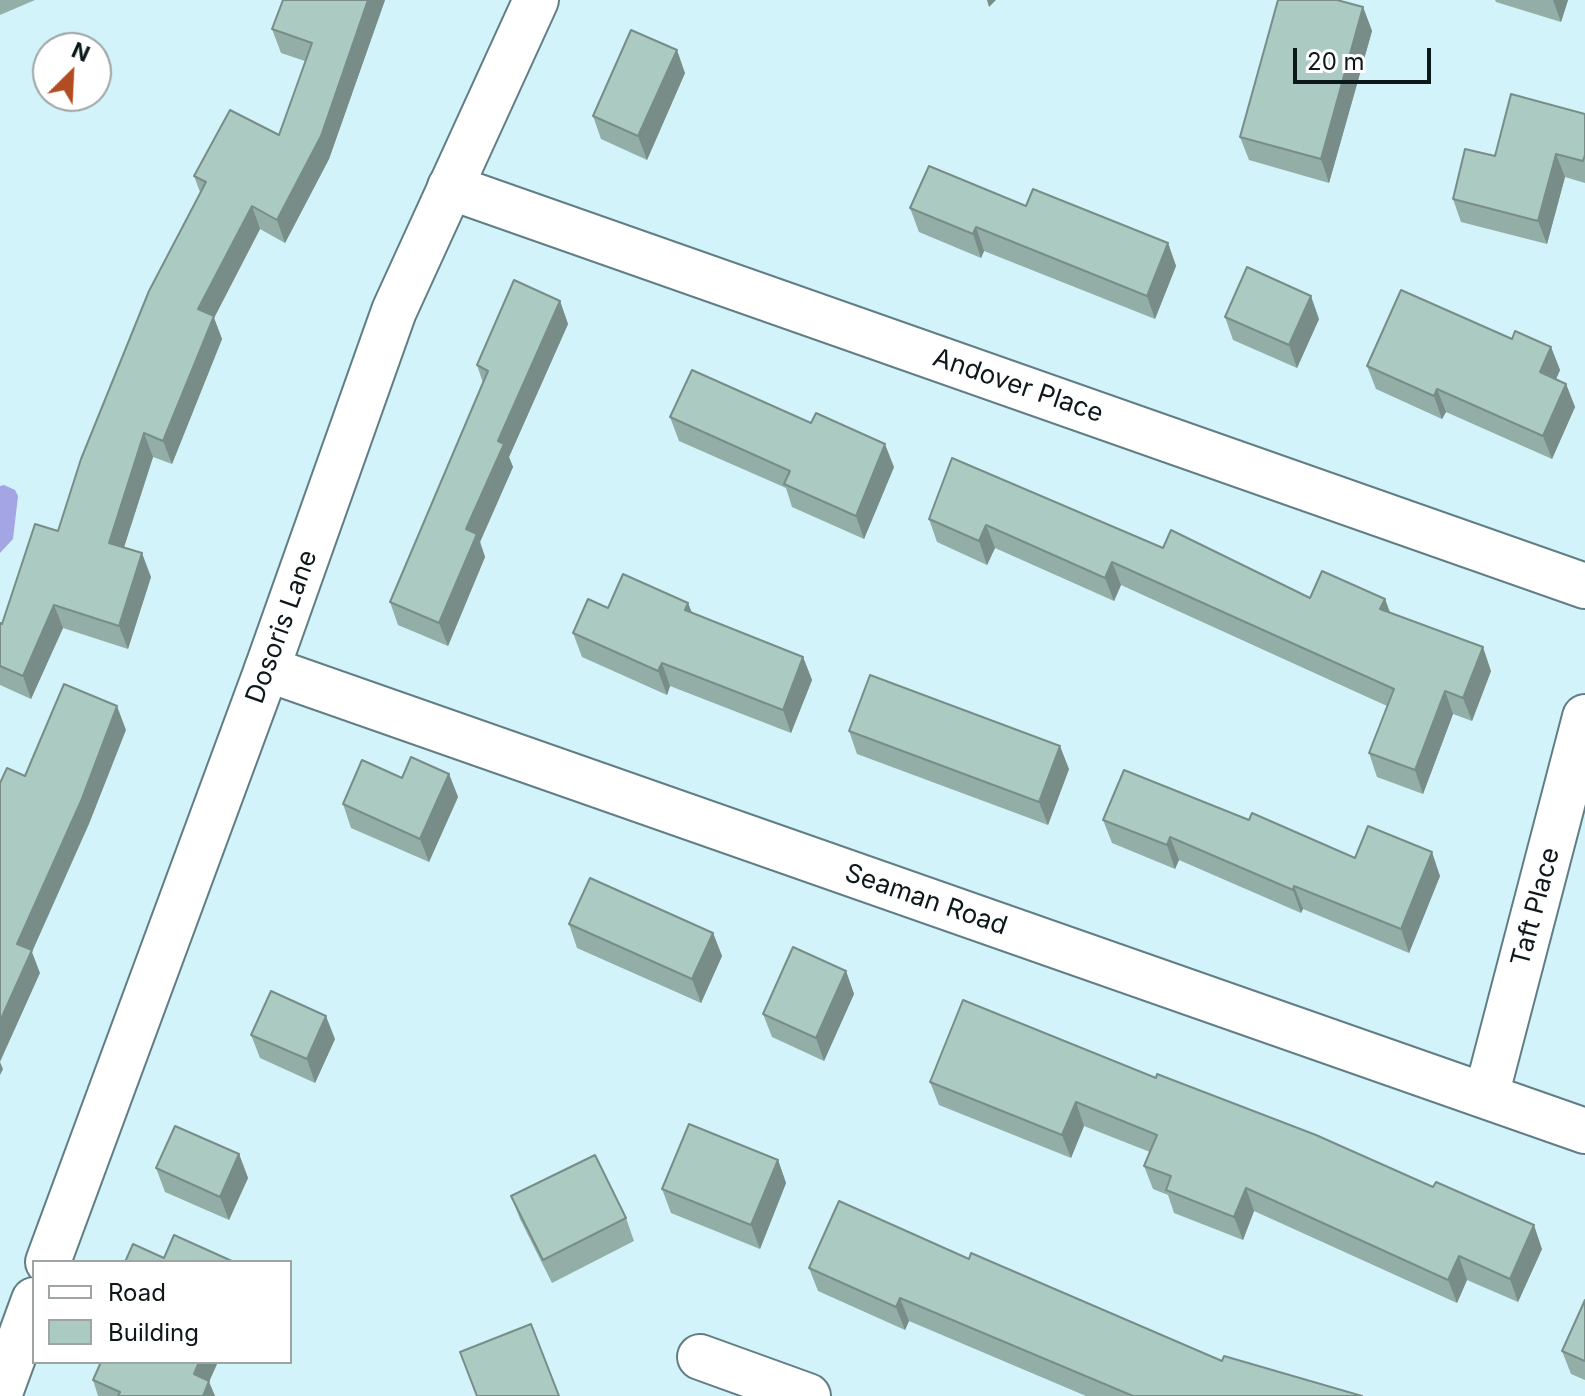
<!DOCTYPE html>
<style>
body{margin:0}
#map{position:relative;width:1585px;height:1396px;overflow:hidden;background:#d3f3fa;font-family:Inter,sans-serif}
canvas{display:block}
.legend{position:absolute;left:32px;top:1260px;width:260px;height:104px;box-sizing:border-box;background:#fff;border:2px solid #9ea3a4;margin:0;padding:10px 14px;list-style:none;font-size:24px;color:#0d181b}
.legend li{display:flex;align-items:center;gap:16px;height:40px}
.legend b{width:40px;border:2px solid #9ea3a4}
.north{position:absolute;left:32px;top:32px;width:80px;height:80px;box-sizing:border-box;background:#fff;border:2px solid #9ea3a4;border-radius:50%;rotate:24deg;font-size:22px;font-weight:700;line-height:32px;text-align:center;color:#0d181b}
.north::after{content:'';display:block;margin:auto;width:28px;height:36px;background:#b24c21;clip-path:polygon(50% 0,100% 100%,50% 72%,0 100%)}
.scale{position:absolute;left:1293px;top:48px;width:138px;height:36px;box-sizing:border-box;border:4px solid #0d181b;border-top:0;padding-left:10px;font-size:24px;line-height:28px;white-space:nowrap;color:#0d181b;-webkit-text-stroke:6px #fff;paint-order:stroke}
</style>
<div id="map">
<canvas width="1585" height="1396"></canvas>
<ul class="legend">
<li><b style="height:10px;background:#fff"></b>Road</li>
<li><b style="height:22px;background:#abcac2"></b>Building</li>
</ul>
<div class="north">N</div>
<div class="scale">20 m</div>
</div>
<script>
const ctx = document.querySelector('canvas').getContext('2d');
ctx.lineJoin = 'round';
function paint(path, color) { ctx.fillStyle = color; ctx.fill(path, 'evenodd'); }
const shape = rows => new Path2D(rows.map(r => 'M' + r).join(''));
function stroke(path, color, width, dash) { ctx.strokeStyle = color; ctx.lineWidth = width; ctx.lineCap = dash ? 'butt' : 'round'; ctx.setLineDash(dash || []); ctx.stroke(path); }
function label(font, color, halo, rows, align = 'center') {
  ctx.font = font + ' Inter,sans-serif'; ctx.lineWidth = 7; ctx.setLineDash([]); ctx.textBaseline = 'middle'; ctx.strokeStyle = halo; ctx.fillStyle = color; for (const [text, x, y, turn = 0] of rows) {
    ctx.save(); ctx.translate(x, y); ctx.rotate((+turn || 0) * Math.PI / 180); ctx.textAlign = isNaN(turn) ? turn : align; if (halo) ctx.strokeText(text, 0, 0); ctx.fillText(text, 0, 0); ctx.restore();
  }
}
const water = shape([
 [4,485,15,490,18,496,13,539,0,553,0,486]
]);
const minor = shape([
 [450,187,1585,586],
 [267,669,1585,1131],
 [1486,1096,1585,717],
 [700,1357,808,1396]
]);
const tertiary = shape([
 [48,1262,267,669,394,311,536,0],
 [0,1393,34,1300]
]);
const wall = shape([
 [0,0,35,0,0,15],
 [283,0,385,0,329,159,285,243,260,229,214,318,222,339,172,464,153,457,124,547,151,577,128,649,63,628,31,699,0,685,0,623,2,624,58,531,200,192,194,176,279,135,305,61,281,53,272,29],
 [1495,0,1568,0,1561,22,1496,2],
 [1363,7,1372,31,1329,183,1249,160,1240,137],
 [685,73,647,160,601,139,593,116],
 [1585,114,1585,183,1565,177,1547,244,1461,222,1453,199,1495,156],
 [1026,206,1168,243,1176,266,1155,319,984,251,981,258,919,232,910,208],
 [560,301,568,324,509,457,513,467,480,542,485,557,448,646,398,625,390,602,483,383,477,365],
 [1225,317,1319,319,1297,368,1233,340],
 [1512,339,1551,347,1560,370,1556,379,1566,384,1575,407,1552,459,1446,412,1442,419,1376,389,1367,366],
 [670,417,894,467,864,539,792,507,786,488,679,441],
 [952,458,1163,548,1310,598,1385,599,1390,612,1491,671,1472,721,1453,714,1423,794,1377,777,1369,753,1387,706,1121,585,1114,601,995,548,987,565,937,542,929,519],
 [688,603,692,613,803,657,812,680,791,733,670,686,667,695,582,657,573,633,608,608],
 [849,731,1069,769,1048,825,857,754],
 [449,774,458,797,429,862,351,828,343,804,402,778],
 [1103,820,1249,820,1355,858,1440,876,1409,953,1303,909,1301,913,1179,860,1175,869,1112,843],
 [569,924,713,933,722,956,701,1003,577,948],
 [846,971,854,994,824,1061,772,1037,763,1014],
 [963,1000,1542,1249,1518,1302,1467,1280,1457,1303,1254,1211,1243,1240,1174,1213,1168,1195,1153,1189,1144,1166,1150,1152,1084,1126,1071,1158,939,1105,930,1082],
 [251,1035,335,1039,315,1083,260,1058],
 [239,1154,248,1178,229,1220,165,1192,156,1168],
 [778,1160,786,1183,760,1249,671,1213,662,1189],
 [511,1196,626,1218,634,1241,552,1283,520,1219],
 [969,1259,1222,1361,1362,1396,1086,1396,909,1321,905,1330,818,1291,809,1268],
 [1585,1300,1585,1380,1571,1374,1562,1351],
 [93,1380,209,1382,215,1396,98,1396]
]);
const shadedWall = shape([
 [368,0,385,0,329,159,285,243,277,220],
 [987,0,996,0,989,7],
 [1553,0,1568,0,1561,22],
 [1363,7,1372,31,1329,183,1321,159],
 [677,50,685,73,647,160,638,136],
 [1556,154,1565,177,1547,244,1538,221],
 [252,206,260,229,214,318,222,339,172,464,163,441,198,309],
 [976,227,984,251,981,258,973,234],
 [1168,243,1176,266,1155,319,1147,296],
 [1311,296,1319,319,1297,368,1289,345],
 [560,301,568,324,509,457,513,467,480,542,485,557,448,646,439,623,466,529,498,441],
 [1551,347,1560,370,1549,395,1540,372],
 [1566,384,1575,407,1552,459,1543,436],
 [1437,389,1446,412,1442,419,1434,396],
 [144,433,153,457,118,566,109,543],
 [885,444,894,467,864,539,856,516],
 [986,525,995,548,987,565,979,541],
 [142,553,151,577,128,649,119,626],
 [1112,562,1121,585,1114,601,1105,578],
 [1385,599,1393,622,1380,609],
 [688,603,697,626,685,610],
 [54,605,63,628,31,699,23,676],
 [1483,647,1491,671,1472,721,1463,698],
 [803,657,812,680,791,733,783,710],
 [662,663,670,686,667,695,658,671],
 [1445,691,1453,714,1423,794,1415,770],
 [117,706,126,730,89,824,32,952,40,973,0,1062,3,1069,0,1075,0,1021,17,944],
 [1060,746,1069,769,1048,825,1039,802],
 [449,774,458,797,429,862,420,839],
 [1170,837,1179,860,1175,869,1167,845],
 [1432,852,1440,876,1409,953,1401,929],
 [1294,886,1303,909,1301,913,1293,890],
 [713,933,722,956,701,1003,692,979],
 [846,971,854,994,824,1061,816,1038],
 [326,1016,335,1039,315,1083,307,1059],
 [1076,1102,1084,1126,1071,1158,1062,1135],
 [239,1154,248,1178,229,1220,220,1197],
 [778,1160,786,1183,760,1249,751,1225],
 [1246,1188,1254,1211,1243,1240,1234,1217],
 [1534,1225,1542,1249,1518,1302,1510,1279],
 [1459,1256,1467,1280,1457,1303,1448,1280],
 [900,1298,909,1321,905,1330,896,1307],
 [199,1362,218,1362,209,1382,215,1396,202,1396,194,1374]
]);
const building = shape([
 [283,0,368,0,321,136,277,220,252,206,198,309,214,316,163,441,144,433,109,543,142,553,119,626,54,605,23,676,0,666,0,623,2,624,35,524,58,531,81,459,149,291,206,182,194,176,230,110,279,135,312,43,272,29,283,0],
 [1278,0,1337,0,1363,7,1321,159,1240,137,1278,0],
 [631,30,677,50,638,136,593,116,631,30],
 [1511,94,1585,114,1585,155,1583,161,1556,154,1538,221,1453,199,1465,149,1495,156,1511,94],
 [929,166,1026,206,1033,189,1168,243,1147,296,976,227,973,234,910,208,929,166],
 [1247,267,1311,296,1289,345,1225,317,1247,267],
 [514,280,560,301,498,441,504,444,466,529,477,534,439,623,390,602,488,371,477,365,514,280],
 [1401,290,1512,339,1515,331,1551,347,1540,372,1566,384,1543,436,1437,389,1434,396,1367,366,1401,290],
 [692,370,811,423,816,413,885,444,856,516,784,484,790,471,670,417,692,370],
 [952,458,1163,548,1171,530,1310,598,1322,571,1385,599,1380,609,1483,647,1463,698,1445,691,1415,770,1369,753,1394,689,1112,562,1105,578,986,525,979,541,929,519,952,458],
 [623,574,688,603,685,610,803,657,783,710,662,663,658,671,573,633,588,599,608,608,623,574],
 [870,675,1060,746,1039,802,849,731,870,675],
 [64,684,117,706,81,801,17,944,32,950,0,1021,0,783,7,768,25,776,64,684],
 [411,757,449,774,420,839,343,804,362,760,402,778,411,757],
 [1124,770,1249,820,1252,813,1355,858,1368,826,1432,852,1401,929,1294,886,1293,890,1170,837,1167,845,1103,820,1124,770],
 [590,878,713,933,692,979,569,924,590,878],
 [793,947,846,971,816,1038,763,1014,793,947],
 [271,991,326,1016,307,1059,251,1035,271,991],
 [963,1000,1156,1078,1157,1074,1316,1135,1433,1187,1436,1182,1534,1225,1510,1279,1459,1256,1448,1280,1246,1188,1234,1217,1166,1190,1171,1176,1144,1166,1157,1135,1076,1102,1062,1135,930,1082,963,1000],
 [689,1124,778,1160,751,1225,662,1189,689,1124],
 [175,1126,239,1154,220,1197,156,1168,175,1126],
 [595,1155,626,1218,543,1260,511,1196,595,1155],
 [839,1201,969,1259,971,1253,1222,1361,1224,1356,1362,1396,1133,1396,900,1298,896,1307,809,1268,839,1201],
 [174,1235,234,1262,125,1262,133,1244,164,1258,174,1235],
 [1585,1300,1585,1361,1562,1351,1585,1300],
 [531,1324,559,1396,477,1396,460,1352,531,1324],
 [101,1362,199,1362,194,1374,209,1381,203,1396,118,1396,120,1392,93,1380,101,1362]
]);
const streetNames = [
 ["Andover Place",1018,386,19],
 ["Dosoris Lane",282,627,-70],
 ["Seaman Road",926,900,19],
 ["Taft Place",1536,907,-75]
];
paint(water, '#a3a5e4');
stroke(minor, '#627e85', 48);
stroke(tertiary, '#627e85', 48);
stroke(minor, '#fff', 44);
stroke(tertiary, '#fff', 44);
paint(wall, '#93aea7');
paint(shadedWall, '#788d88');
paint(building, '#abcac2');
stroke(building, '#788d88', 2);
label('26px', '#0d181b', '#fff', streetNames);
</script>
